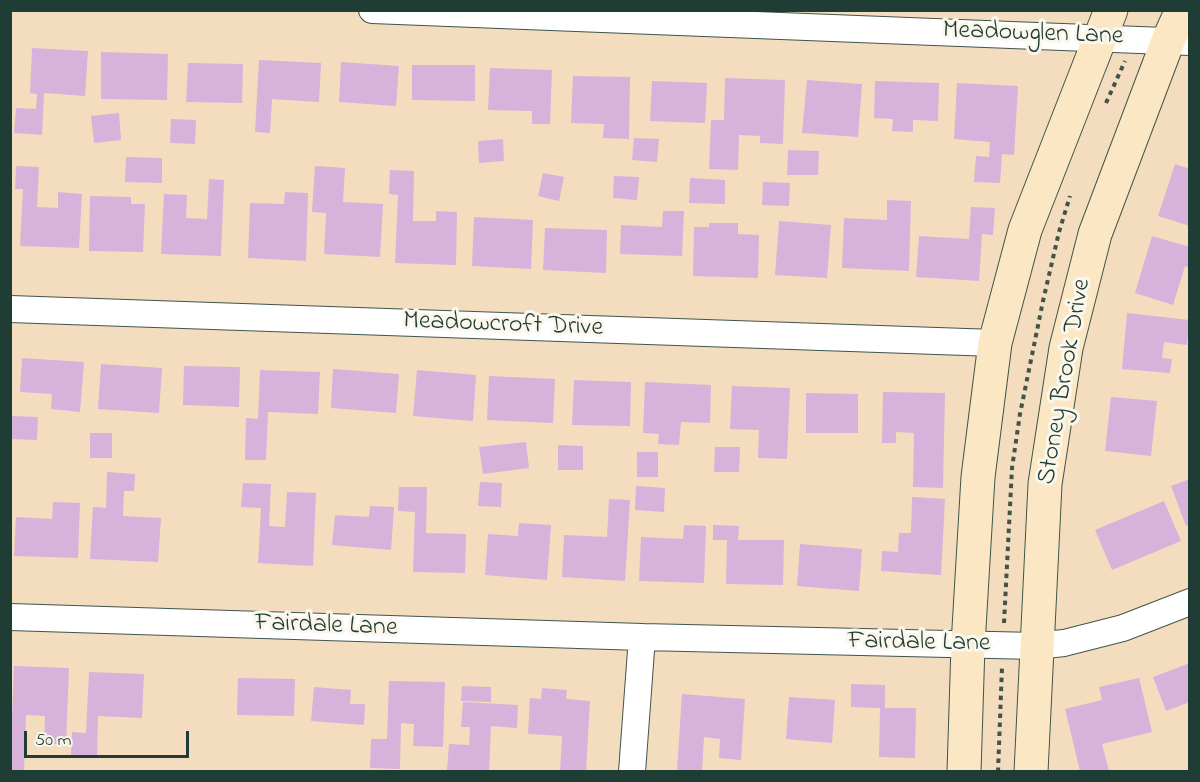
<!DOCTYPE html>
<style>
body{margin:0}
#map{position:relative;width:1200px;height:782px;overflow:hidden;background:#f4ddbf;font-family:"Indie Flower",sans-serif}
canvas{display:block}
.frame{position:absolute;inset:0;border:12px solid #1f3d34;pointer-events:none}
.scale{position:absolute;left:24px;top:731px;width:165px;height:27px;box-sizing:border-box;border:3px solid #1f3d34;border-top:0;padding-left:8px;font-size:18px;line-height:21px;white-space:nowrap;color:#1f3d34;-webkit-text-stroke:4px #fbf7ec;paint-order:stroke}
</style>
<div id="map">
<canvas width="1200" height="782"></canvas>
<div class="frame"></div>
<div class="scale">50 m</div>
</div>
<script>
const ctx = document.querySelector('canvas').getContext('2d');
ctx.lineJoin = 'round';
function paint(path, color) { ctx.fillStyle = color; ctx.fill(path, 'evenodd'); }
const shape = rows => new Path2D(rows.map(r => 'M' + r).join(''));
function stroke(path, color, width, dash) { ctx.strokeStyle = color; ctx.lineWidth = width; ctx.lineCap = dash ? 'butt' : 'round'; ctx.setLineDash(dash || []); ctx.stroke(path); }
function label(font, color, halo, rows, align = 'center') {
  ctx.font = font + ' "Indie Flower",sans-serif'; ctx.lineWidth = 6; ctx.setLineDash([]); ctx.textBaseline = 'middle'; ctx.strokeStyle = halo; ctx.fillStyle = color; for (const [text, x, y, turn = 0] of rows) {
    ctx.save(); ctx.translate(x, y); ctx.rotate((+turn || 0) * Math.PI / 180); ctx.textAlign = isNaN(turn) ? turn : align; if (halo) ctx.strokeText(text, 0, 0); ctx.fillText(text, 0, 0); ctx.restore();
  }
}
const building = shape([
 [32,48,88,51,85,96,44,93,42,135,14,133,16,108,36,109,37,94,30,93],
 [101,52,168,54,167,100,101,99],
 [259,60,321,63,319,102,272,99,270,133,255,132],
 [341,62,399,66,396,106,339,102],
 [188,63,243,64,242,103,186,102],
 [412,65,475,65,475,101,412,100],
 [490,68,552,70,550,124,532,124,532,111,488,110],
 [573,76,630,77,629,139,603,138,604,124,571,123],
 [725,78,785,80,783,144,760,143,760,136,739,135,738,170,709,169,711,120,724,120],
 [807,80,862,84,858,137,802,133],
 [652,81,707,83,705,123,650,121],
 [875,81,939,83,938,121,913,120,913,132,892,131,893,119,874,118],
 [957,83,1018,86,1014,155,1002,154,1000,183,974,182,976,156,989,157,990,142,954,139],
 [119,113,121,140,94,143,91,116],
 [171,119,196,120,195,144,170,143],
 [634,138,659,139,657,162,632,160],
 [503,139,504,161,479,163,478,141],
 [788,150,819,151,818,175,787,175],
 [126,157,162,158,162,183,125,182],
 [1175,164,1190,169,1190,226,1158,216],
 [16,166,39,167,37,207,58,208,58,192,82,194,79,248,20,246,23,189,15,189],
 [315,166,345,168,343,202,383,204,380,257,324,254,326,213,312,212],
 [390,170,414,171,413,221,436,221,436,211,457,212,456,265,395,263,398,195,389,194],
 [543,173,564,177,559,201,538,196],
 [614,176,639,177,637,200,613,198],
 [690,178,725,180,725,204,689,203],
 [209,179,224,180,221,256,161,254,164,194,187,195,186,218,207,219],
 [763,182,790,183,789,206,762,205],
 [285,192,308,193,306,261,248,258,250,203,284,204],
 [90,196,131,197,131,204,145,204,143,252,89,251],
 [887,200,911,201,909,271,842,268,844,218,887,220],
 [971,207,995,208,993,235,982,234,979,281,916,277,919,236,969,239],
 [663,211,684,211,682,256,620,254,621,225,662,227],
 [474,217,533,220,531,269,472,266],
 [779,221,831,225,827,278,775,275],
 [709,223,738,223,738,234,759,235,758,278,693,276,694,227,709,227],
 [545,228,607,230,606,273,543,270],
 [1152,236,1190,247,1190,268,1185,266,1173,305,1135,293],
 [1127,313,1189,320,1187,345,1164,342,1162,358,1172,359,1170,373,1122,369],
 [22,358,84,362,80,412,51,409,52,394,20,392],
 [101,364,162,368,159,413,98,409],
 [184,366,240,367,239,407,183,405],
 [333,369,399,374,396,413,331,408],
 [260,370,320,372,318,414,268,412,266,460,245,460,246,418,258,419],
 [417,370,476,375,473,421,413,416],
 [489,376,555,379,553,423,487,420],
 [574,380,631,382,630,426,572,425],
 [645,382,711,385,710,423,681,422,679,445,658,444,659,434,643,433],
 [732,386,790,388,787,459,758,458,759,430,730,429],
 [883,392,945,393,943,488,913,487,914,433,896,432,896,443,882,443],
 [806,393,858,394,858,433,806,433],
 [1111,397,1157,401,1151,456,1105,451],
 [12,416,38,417,37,440,10,439],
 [90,433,112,433,112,458,90,458],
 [526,442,529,468,483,474,479,447],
 [558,445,583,446,583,470,558,470],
 [715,447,740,447,739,472,714,472],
 [637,452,658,452,658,477,637,477],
 [107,472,135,474,134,491,124,491,123,516,161,518,158,562,90,559,93,507,106,508],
 [1190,479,1190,525,1186,526,1171,486],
 [480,482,502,483,501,507,478,506],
 [243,483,271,484,269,526,285,527,287,492,316,493,313,566,258,563,261,508,241,507],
 [636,486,665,488,664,512,635,510],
 [399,487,427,487,426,533,466,534,465,573,413,572,415,512,398,511],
 [912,497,945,499,941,575,881,571,882,551,898,552,899,533,911,533],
 [609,499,630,500,625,581,562,577,564,535,607,537],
 [1164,501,1181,541,1112,570,1095,530],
 [53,502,80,503,78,558,14,556,16,517,52,519],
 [370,506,394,507,391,550,332,545,335,515,369,517],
 [519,523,551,525,547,580,485,575,488,534,518,536],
 [684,525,706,526,704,583,639,581,641,537,683,539],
 [713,525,739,526,738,540,784,540,783,585,726,584,727,540,713,540],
 [800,544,862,549,859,591,797,586],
 [1190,663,1190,702,1166,711,1153,677],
 [14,666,69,668,66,744,44,744,45,716,26,715,24,770,10,770],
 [89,672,144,674,142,718,98,716,97,758,71,756,72,732,86,733],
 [238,678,295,679,294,716,237,715],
 [1139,678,1152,732,1102,744,1109,771,1080,771,1065,709,1102,700,1099,687],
 [389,681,445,682,443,747,413,746,414,724,401,723,400,769,370,768,371,739,387,739],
 [851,684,885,685,885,708,916,708,915,758,879,757,880,708,851,707],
 [462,686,491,687,491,702,461,701],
 [314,687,351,690,350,704,365,704,364,725,311,721],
 [542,688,567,690,566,699,590,701,586,771,560,771,562,736,528,734,530,698,541,699],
 [682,694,745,699,741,760,719,758,720,739,704,737,702,771,677,771],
 [789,697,835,700,832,743,786,739],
 [463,702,518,705,517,728,491,726,489,771,447,770,449,744,469,745,470,727,461,727]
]);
const path = shape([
 [1106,103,1125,61],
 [1004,623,1012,468,1020,414,1043,301,1059,232,1070,196],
 [998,772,1002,667]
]);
const street = shape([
 [372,10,1190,42],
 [10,309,995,343],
 [10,617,642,637,1036,646,1064,643,1123,628,1190,602],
 [632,772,642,637]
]);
const secondary = shape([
 [964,772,968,645,978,477,995,343,1025,230,1111,10],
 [1031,772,1045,484,1066,348,1095,234,1168,41,1182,10]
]);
const streetNames = [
 ["Meadowglen Lane",1033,35,2],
 ["Meadowcroft Drive",503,326,2],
 ["Stoney Brook Drive",1066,382,-80],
 ["Fairdale Lane",326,627,2],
 ["Fairdale Lane",919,644,1]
];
paint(building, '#d7b2db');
stroke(street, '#3f5549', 28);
stroke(secondary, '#3f5549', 35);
stroke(path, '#3f5549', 4, [4.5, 4.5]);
stroke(street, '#fff', 26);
stroke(secondary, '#fbe7c3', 33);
label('26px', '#1f3d34', '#fbf7ec', streetNames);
</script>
